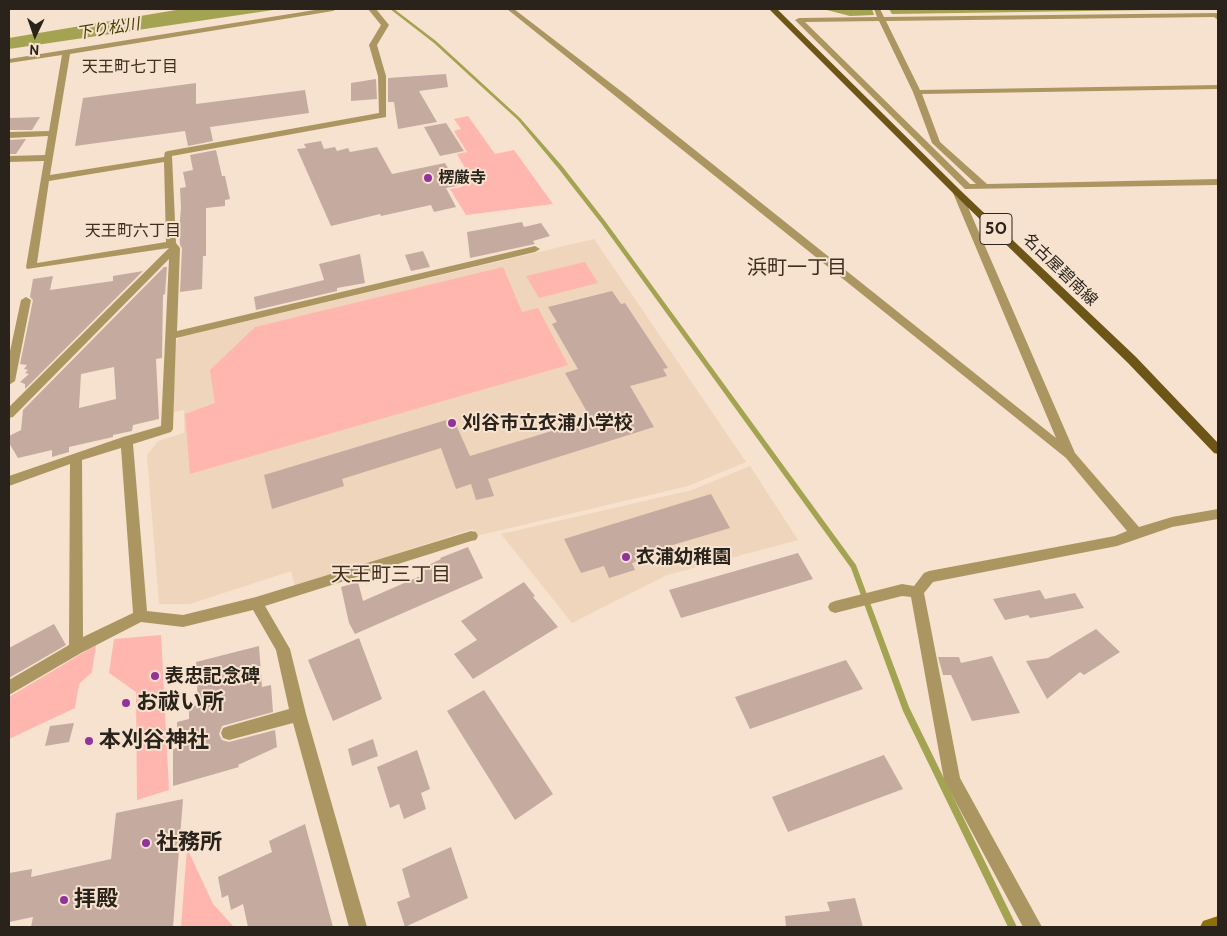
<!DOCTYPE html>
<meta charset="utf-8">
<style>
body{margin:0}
#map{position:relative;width:1227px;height:936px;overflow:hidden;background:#f6e2ce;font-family:Cabin,sans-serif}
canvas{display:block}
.frame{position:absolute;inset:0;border:10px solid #2a231c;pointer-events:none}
.north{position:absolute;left:10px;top:10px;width:50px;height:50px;-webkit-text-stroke:4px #f6e2ce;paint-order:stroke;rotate:183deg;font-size:14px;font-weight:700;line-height:20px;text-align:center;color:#2a231c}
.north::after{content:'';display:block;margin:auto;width:18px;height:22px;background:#2a231c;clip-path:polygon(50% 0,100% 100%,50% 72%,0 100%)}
</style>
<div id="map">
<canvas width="1227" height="936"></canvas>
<div class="frame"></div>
<div class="north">N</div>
</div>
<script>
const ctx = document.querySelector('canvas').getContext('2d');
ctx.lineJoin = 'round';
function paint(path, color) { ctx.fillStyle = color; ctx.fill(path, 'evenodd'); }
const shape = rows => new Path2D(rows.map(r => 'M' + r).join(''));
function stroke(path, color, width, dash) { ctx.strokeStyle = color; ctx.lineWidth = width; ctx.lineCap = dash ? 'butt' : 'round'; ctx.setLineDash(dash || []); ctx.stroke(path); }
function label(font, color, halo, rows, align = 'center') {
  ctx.font = font + ' Cabin,"Noto Sans JP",sans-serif'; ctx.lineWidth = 4; ctx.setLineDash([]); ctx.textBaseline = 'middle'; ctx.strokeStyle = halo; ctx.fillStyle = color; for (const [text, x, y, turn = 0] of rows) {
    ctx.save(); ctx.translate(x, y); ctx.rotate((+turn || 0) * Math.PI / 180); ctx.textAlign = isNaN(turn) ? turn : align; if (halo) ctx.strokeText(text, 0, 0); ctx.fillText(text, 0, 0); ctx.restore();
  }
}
const built = shape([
 [594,239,746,462,688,486,476,536,473,529,295,586,291,571,190,604,159,604,147,455,158,441,184,433,184,410,174,412,174,344,180,337],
 [750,466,798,540,667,575,572,623,501,534,692,490]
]);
const green = shape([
 [468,116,495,154,514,150,553,204,466,215,450,189,462,187,454,171,465,168,457,154,467,152,454,131,461,129,454,119],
 [585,262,598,283,539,298,526,276],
 [503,267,522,312,538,308,568,365,190,474,185,414,215,403,210,370,255,327],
 [161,635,169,790,137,800,136,692,109,673,114,639],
 [96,645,92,672,79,684,75,708,9,739,9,697],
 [187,848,213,904,234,927,181,927]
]);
const water = shape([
 [182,9,280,9,9,49,9,38],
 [823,9,872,9,874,15,850,16],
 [889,9,1218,9,892,14]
]);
const stream = shape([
 [390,9,394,9,436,41,520,118,562,166,605,221,856,565,909,707,1017,927,1008,927,903,711,851,568,601,223,558,168,518,120,434,43,390,9]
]);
const building = shape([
 [446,74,448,87,419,91,437,122,398,129,394,102,388,102,388,78],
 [376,79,377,99,351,101,351,83],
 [196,83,196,104,305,90,309,113,210,127,213,141,188,146,185,131,75,146,83,98],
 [40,117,32,130,9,130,9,118],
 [446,123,464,151,440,156,424,127],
 [26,139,16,154,9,154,9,140],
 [321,141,324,149,335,147,337,151,348,148,350,152,377,147,392,174,445,163,458,186,446,188,456,207,434,212,431,205,381,216,380,214,331,226,297,149,306,148,304,144],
 [216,150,222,176,225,176,230,199,225,200,225,206,206,208,206,256,203,256,202,289,180,292,182,248,180,245,179,231,181,208,180,188,186,187,183,172,193,170,190,155],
 [522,222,524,227,541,223,550,236,533,241,535,244,470,258,467,232],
 [423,251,430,267,411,271,405,255],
 [360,254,365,283,337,288,337,291,256,310,254,297,324,280,319,264],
 [164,267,167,267,165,294,163,295,162,358,156,359,159,419,133,425,132,431,113,435,113,437,69,447,69,452,52,457,52,450,18,458,9,443,9,436,21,430,23,410],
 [114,367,116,399,79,408,81,374],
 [143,271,25,389,25,384,20,382,29,374,25,373,28,370,24,369,27,365,20,364,33,300,30,297,33,279,53,276,50,290,113,281,113,276],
 [612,291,621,304,625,303,668,368,663,369,667,376,630,386,654,427,488,479,494,496,476,500,471,484,456,489,441,448,342,479,344,486,272,509,264,475,453,418,470,456,591,419,565,373,578,369,552,324,557,322,548,307],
 [711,494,730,528,639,555,642,560,632,563,635,570,609,578,604,566,581,573,564,539],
 [468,547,483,578,355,634,349,623,341,587,358,582,363,601,425,574,422,568,441,559,440,558],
 [798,553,813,579,681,618,669,590],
 [524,582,535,596,533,597,558,627,473,679,454,654,477,640,461,621],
 [1040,590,1045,599,1075,593,1084,608,1030,618,1028,615,1005,620,993,599],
 [54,624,66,645,9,678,9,648],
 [1096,629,1120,652,1084,675,1080,672,1047,699,1026,661,1048,658],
 [359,638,382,699,333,721,308,660],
 [259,646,262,687,271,685,273,712,222,726,219,734,222,740,229,742,275,730,277,747,238,765,239,767,173,786,173,749,177,748,177,722,189,719,189,707,198,705,196,662],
 [992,656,1020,713,972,721,951,675,943,675,938,657,959,657,961,663],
 [846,660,863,689,750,729,735,697],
 [484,690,553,794,515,820,447,711],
 [74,723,69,742,45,746,50,726],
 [373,739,378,756,352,766,348,749],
 [417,750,430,789,421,793,426,809,404,819,399,804,390,808,377,767],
 [884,755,903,789,788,832,772,797],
 [183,799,173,927,31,927,33,917,9,922,9,873,32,869,31,877,111,859,116,813],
 [305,824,333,927,248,927,243,904,231,910,228,895,222,898,218,877,272,852,269,841],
 [451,847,468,898,405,927,397,902,410,897,402,869],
 [855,898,863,927,786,927,785,916,830,911,827,902]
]);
const street = shape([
 [321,9,337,9,333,11,70,54,50,175,164,157,165,152,168,151,379,113,378,76,369,45,381,25,368,9,376,9,389,25,377,45,386,76,386,117,172,156,176,243,180,248,177,331,535,246,540,249,535,252,176,338,173,429,171,432,133,444,147,611,183,615,256,597,471,531,476,532,478,536,476,540,471,541,265,606,290,649,306,714,367,927,349,927,293,723,229,740,223,738,221,733,223,728,229,726,289,709,276,650,253,610,183,627,141,622,81,653,9,695,9,680,69,645,70,464,9,486,9,476,123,437,161,426,169,259,13,417,9,418,9,407,169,248,27,269,26,267,44,161,9,162,9,156,45,155,48,136,9,138,9,132,49,131,62,55,9,63,9,59,321,9],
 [164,162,166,242,37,263,49,181,164,162],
 [121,448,133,613,83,637,82,460,121,448],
 [507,9,514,9,626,95,1056,438,953,193,958,190,961,191,1075,453,1139,527,1172,517,1218,509,1218,519,1172,527,1117,546,933,582,924,593,960,778,1042,927,1023,927,944,780,911,597,902,596,835,613,830,611,828,607,830,603,835,601,902,584,914,586,924,573,929,571,1115,536,1127,531,1066,458,507,9],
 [874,9,880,9,884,17,1218,13,1218,20,1214,17,886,21,920,90,1218,85,1218,89,922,94,940,142,987,184,1218,179,1218,185,965,189,795,20,799,18,877,17,874,9],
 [879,21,913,92,932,143,976,184,970,184,805,22,879,21],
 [26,297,31,300,15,381,9,385,9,356,21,300,26,297]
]);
const secondary = shape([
 [1218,916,1218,927,1200,927,1203,921,1218,916]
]);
const primary = shape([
 [769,9,777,9,961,191,1136,357,1218,443,1218,454,1214,453,1128,363,955,195,769,9]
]);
const markers = [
 [428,178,5,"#92329b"],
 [452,423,5,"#92329b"],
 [626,557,5,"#92329b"],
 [155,676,5,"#92329b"],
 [126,703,5,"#92329b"],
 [89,741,5,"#92329b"],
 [146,843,5,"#92329b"],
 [64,900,5,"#92329b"]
];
const farWaternames = [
 ["下り松川",108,29,-9]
];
const farNeighbourhoodnames = [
 ["天王町七丁目",130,67],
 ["天王町六丁目",133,231]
];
const farPoinames = [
 ["楞厳寺",438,178]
];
const farStreetnames = [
 ["名古屋碧南線",1060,270,44]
];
const shields = [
 [996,229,32]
];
const shieldNames = [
 ["50",996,229]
];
const poiNames = [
 ["刈谷市立衣浦小学校",462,423],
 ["衣浦幼稚園",636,557],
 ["表忠記念碑",165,676]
];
const neighbourhoodNames = [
 ["浜町一丁目",797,268],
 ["天王町三丁目",391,575]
];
const nearPoinames = [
 ["お祓い所",136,703],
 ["本刈谷神社",99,741],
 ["社務所",156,843],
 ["拝殿",74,900]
];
paint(built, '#efd5bb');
paint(green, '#feb6ae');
paint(water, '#a4a352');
paint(stream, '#a4a352');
paint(building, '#c5ab9f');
paint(street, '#ab9662');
paint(secondary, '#8e6e07');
paint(primary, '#6c5517');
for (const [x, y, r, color] of markers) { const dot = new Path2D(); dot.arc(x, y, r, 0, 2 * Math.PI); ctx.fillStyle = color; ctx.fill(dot); stroke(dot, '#f6e2ce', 2); }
label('italic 16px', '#444200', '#f6e2ce', farWaternames);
label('16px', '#3d2e1e', '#f6e2ce', farNeighbourhoodnames);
label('bold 16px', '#2a231c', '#f6e2ce', farPoinames, 'left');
label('16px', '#2a231c', '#f6e2ce', farStreetnames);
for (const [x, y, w] of shields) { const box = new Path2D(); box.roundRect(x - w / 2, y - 15.5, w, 31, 4); ctx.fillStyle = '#f6e2ce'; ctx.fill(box); stroke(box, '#2a231c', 1); }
label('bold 18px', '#2a231c', null, shieldNames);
label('bold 19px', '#2a231c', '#f6e2ce', poiNames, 'left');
label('20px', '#3d2e1e', '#f6e2ce', neighbourhoodNames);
label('bold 22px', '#2a231c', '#f6e2ce', nearPoinames, 'left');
</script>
